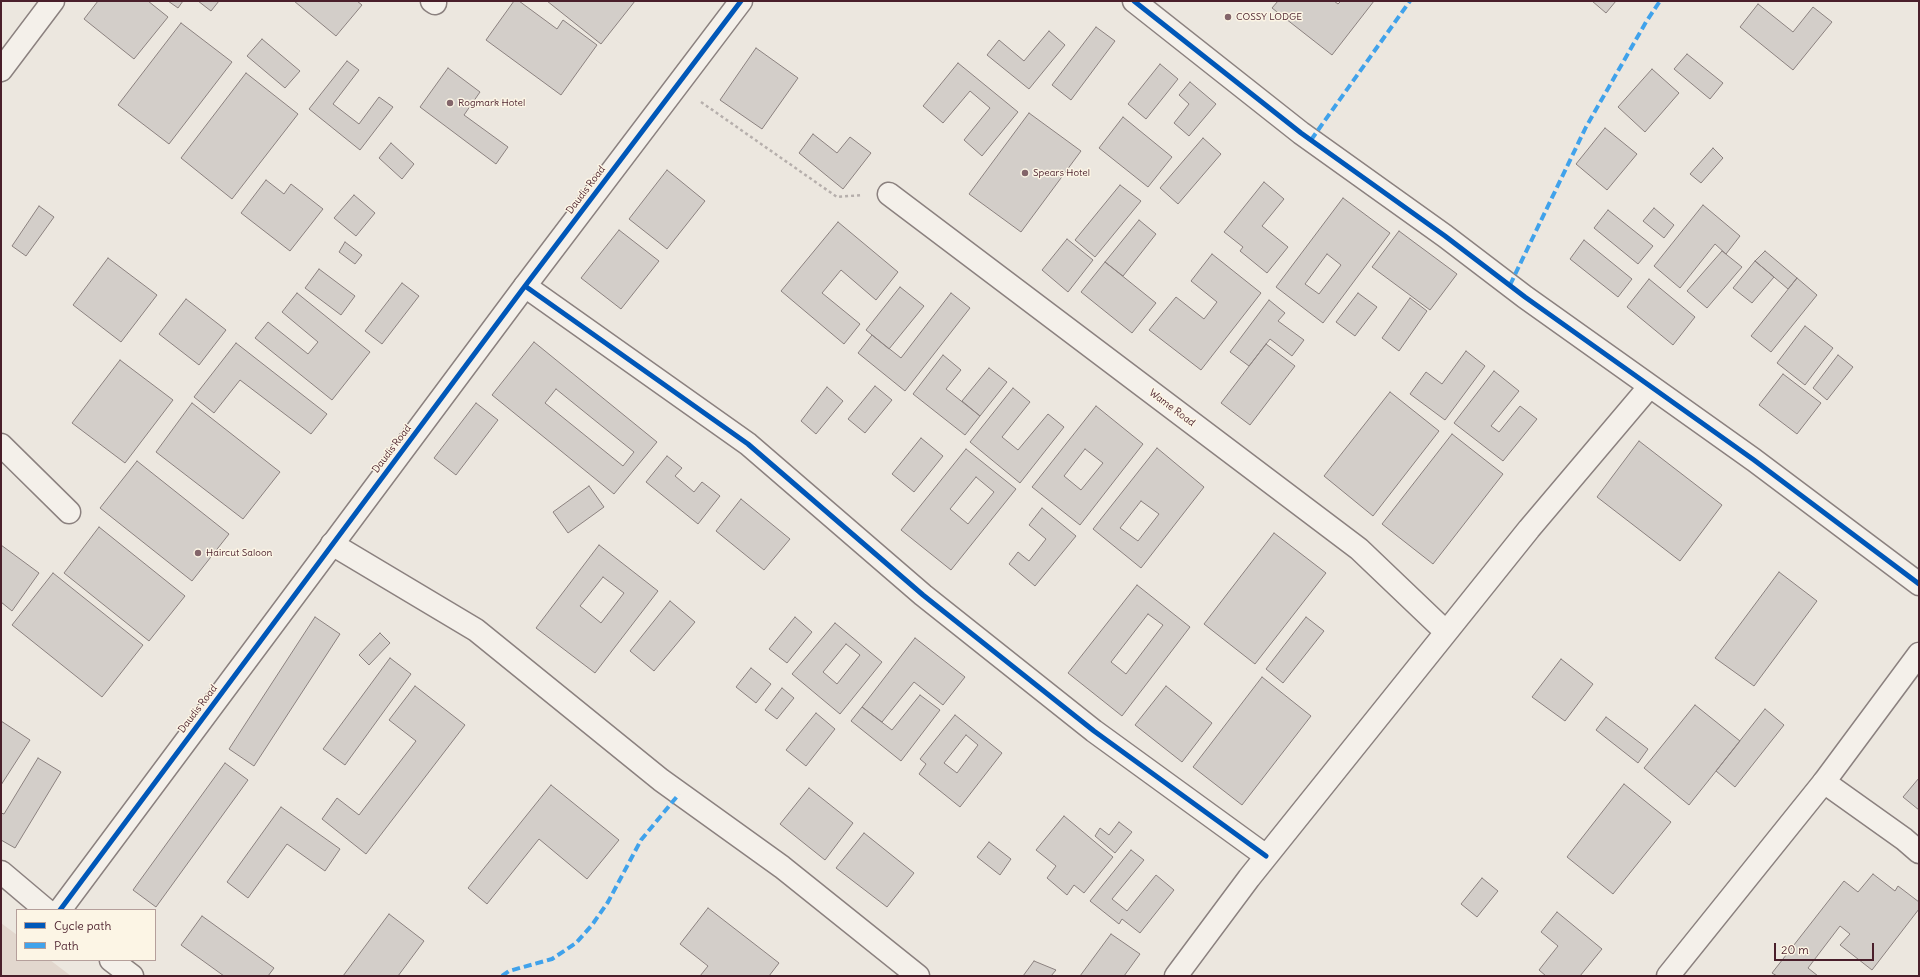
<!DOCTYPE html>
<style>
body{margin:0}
#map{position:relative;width:1920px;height:977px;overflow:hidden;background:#ece7df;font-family:Delius,sans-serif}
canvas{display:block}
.frame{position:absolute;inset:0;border:2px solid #4a1f2b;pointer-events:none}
.legend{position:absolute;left:16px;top:909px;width:140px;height:52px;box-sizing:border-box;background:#fcf5e5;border:1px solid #b59f9b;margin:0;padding:5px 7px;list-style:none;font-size:12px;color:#4a1f2b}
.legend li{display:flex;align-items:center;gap:8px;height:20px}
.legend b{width:20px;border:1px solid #b59f9b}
.scale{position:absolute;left:1774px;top:943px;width:100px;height:18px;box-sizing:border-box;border:2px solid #4a1f2b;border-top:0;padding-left:5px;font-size:12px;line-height:14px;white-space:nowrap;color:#4a1f2b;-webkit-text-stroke:3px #fcf5e5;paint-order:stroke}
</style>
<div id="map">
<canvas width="1920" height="977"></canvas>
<div class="frame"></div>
<ul class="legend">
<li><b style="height:5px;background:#0057b8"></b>Cycle path</li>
<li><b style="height:5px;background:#40a2eb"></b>Path</li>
</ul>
<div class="scale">20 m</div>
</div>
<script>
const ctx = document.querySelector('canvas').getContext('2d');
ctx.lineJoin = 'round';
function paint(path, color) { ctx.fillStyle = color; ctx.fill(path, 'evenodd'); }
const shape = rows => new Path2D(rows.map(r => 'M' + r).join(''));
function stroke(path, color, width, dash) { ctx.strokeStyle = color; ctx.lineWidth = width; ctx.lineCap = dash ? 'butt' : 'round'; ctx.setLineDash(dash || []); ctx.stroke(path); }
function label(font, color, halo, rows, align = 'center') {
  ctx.font = font + ' Delius,sans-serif'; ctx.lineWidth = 3; ctx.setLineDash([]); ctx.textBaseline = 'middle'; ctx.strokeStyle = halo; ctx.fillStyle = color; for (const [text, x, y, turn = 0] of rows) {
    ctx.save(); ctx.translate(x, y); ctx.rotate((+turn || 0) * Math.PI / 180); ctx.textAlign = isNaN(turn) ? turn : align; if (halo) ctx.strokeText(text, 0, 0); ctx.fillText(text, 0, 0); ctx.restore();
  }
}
const built = shape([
 [1,923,17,935,17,960,50,960,71,976,1,976]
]);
const building = shape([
 [98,1,148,1,168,17,134,59,84,19,98,1],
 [168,1,183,1,178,8,168,1],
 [198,1,219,1,211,11,198,1],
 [294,1,357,1,362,5,336,36,294,1],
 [514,1,519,1,557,29,563,20,597,45,561,95,486,40,514,1],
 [547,1,635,1,601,44,547,1],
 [1278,1,1334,1,1338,4,1341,1,1374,1,1332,55,1272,8,1278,1],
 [1592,1,1616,1,1606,13,1592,1],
 [1758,4,1793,32,1813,7,1832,22,1793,70,1740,27,1758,4],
 [181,23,232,62,169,144,118,105,181,23],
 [1096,27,1115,41,1071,100,1052,85,1096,27],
 [1049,31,1065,45,1029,89,987,55,999,40,1024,61,1049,31],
 [262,39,300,71,285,88,247,56,262,39],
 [756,48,798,78,762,129,720,100,756,48],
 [1687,54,1723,83,1710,99,1674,69,1687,54],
 [347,61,359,70,333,104,359,124,379,97,393,107,360,150,309,109,347,61],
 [958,63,1018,112,982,156,964,140,990,108,970,91,943,123,923,106,958,63],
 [1160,64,1178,79,1146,119,1128,104,1160,64],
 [448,68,480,92,464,115,508,147,496,164,420,107,448,68],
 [1652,69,1679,93,1645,132,1618,107,1652,69],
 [246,73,298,114,232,199,181,158,246,73],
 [1190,82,1216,104,1189,136,1174,123,1189,104,1179,95,1190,82],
 [1029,113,1081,151,1021,232,969,194,1029,113],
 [1123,117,1172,157,1148,187,1099,148,1123,117],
 [1605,128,1637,154,1607,190,1576,164,1605,128],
 [813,134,837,153,850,137,871,153,843,189,799,153,813,134],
 [1203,138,1221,154,1178,204,1160,188,1203,138],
 [391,143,414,164,402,179,379,158,391,143],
 [1713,148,1723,158,1701,183,1690,174,1713,148],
 [667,170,705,201,667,249,629,219,667,170],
 [266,180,284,194,291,184,323,209,290,251,241,213,266,180],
 [1264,182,1284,199,1262,226,1288,247,1267,273,1240,251,1243,247,1224,232,1264,182],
 [1120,185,1141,201,1095,257,1075,240,1120,185],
 [354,195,375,213,356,236,334,218,354,195],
 [1343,198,1390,233,1323,323,1276,287,1343,198],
 [1327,254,1341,265,1319,294,1305,284,1327,254],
 [1703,205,1740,236,1726,254,1715,244,1680,288,1654,266,1703,205],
 [39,206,54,217,26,256,12,246,39,206],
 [1654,208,1674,225,1664,238,1643,221,1654,208],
 [1608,210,1653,246,1638,264,1594,228,1608,210],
 [1139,220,1156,234,1123,276,1105,262,1139,220],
 [838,222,898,272,876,300,841,270,822,293,860,324,844,344,781,291,838,222],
 [619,230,659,261,621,309,581,278,619,230],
 [1399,231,1457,274,1430,310,1372,267,1399,231],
 [1067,239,1093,260,1068,292,1042,270,1067,239],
 [1584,240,1632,279,1618,297,1570,259,1584,240],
 [345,242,362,255,355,264,339,252,345,242],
 [1722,251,1742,267,1707,308,1687,291,1722,251],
 [1765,251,1797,278,1788,289,1755,261,1765,251],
 [1212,254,1261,293,1201,370,1149,330,1176,297,1204,319,1217,302,1191,281,1212,254],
 [108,258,157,295,121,342,73,305,108,258],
 [1755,261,1774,277,1752,303,1733,288,1755,261],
 [1105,262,1156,303,1132,333,1081,292,1105,262],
 [319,269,355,296,341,315,305,288,319,269],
 [1797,278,1817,295,1771,352,1751,336,1797,278],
 [1649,279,1695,317,1673,345,1627,307,1649,279],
 [402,283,419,296,382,344,365,331,402,283],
 [900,287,924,306,889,349,866,330,900,287],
 [297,293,370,352,332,400,255,338,268,322,308,354,318,342,282,312,297,293],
 [951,293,970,308,905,391,858,353,872,335,901,358,951,293],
 [1358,293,1377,307,1355,336,1336,322,1358,293],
 [1410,298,1427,311,1399,351,1382,338,1410,298],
 [186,299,226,330,199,365,159,334,186,299],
 [1269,300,1285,313,1278,321,1304,340,1292,356,1270,339,1249,366,1230,352,1269,300],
 [1805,326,1833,348,1805,385,1777,363,1805,326],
 [534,342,657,442,614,494,492,395,534,342],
 [556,389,634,452,623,466,545,403,556,389],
 [236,343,327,414,311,434,240,380,214,413,194,397,236,343],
 [1266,344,1295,366,1250,425,1221,403,1266,344],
 [1466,351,1485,366,1445,420,1410,394,1426,372,1442,384,1466,351],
 [943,355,961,370,946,389,980,416,965,435,913,394,943,355],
 [1838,355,1853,367,1827,400,1813,388,1838,355],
 [120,360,173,400,125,463,72,423,120,360],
 [989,368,1007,382,980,416,962,401,989,368],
 [1494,371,1519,391,1491,426,1499,432,1520,406,1537,419,1503,461,1454,423,1494,371],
 [1783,374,1821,403,1797,434,1759,405,1783,374],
 [875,386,892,400,865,433,848,419,875,386],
 [827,387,843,401,816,434,801,421,827,387],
 [1013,388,1030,402,1002,437,1018,450,1048,414,1064,427,1020,483,970,442,1013,388],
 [1390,392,1439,431,1373,516,1324,476,1390,392],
 [192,403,280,472,243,519,156,452,192,403],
 [476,403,498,420,456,475,434,458,476,403],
 [1096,406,1143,444,1080,525,1032,487,1096,406],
 [1085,449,1103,463,1081,490,1064,476,1085,449],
 [1452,434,1503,474,1433,564,1382,524,1452,434],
 [921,438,943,456,914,492,892,474,921,438],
 [1639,441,1722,505,1680,561,1597,497,1639,441],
 [1157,448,1204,487,1141,568,1093,529,1157,448],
 [1141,501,1159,514,1138,541,1120,528,1141,501],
 [966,449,1016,489,951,570,901,530,966,449],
 [976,477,994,492,968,524,950,509,976,477],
 [667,456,682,468,675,476,694,492,702,482,720,496,698,524,646,482,667,456],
 [137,461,229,534,192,581,100,508,137,461],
 [589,486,604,507,568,533,553,512,589,486],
 [741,499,790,539,764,570,716,531,741,499],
 [1042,508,1076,536,1035,586,1009,564,1018,552,1029,561,1046,539,1029,525,1042,508],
 [99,527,185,596,149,641,64,573,99,527],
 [1274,533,1326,573,1255,664,1204,624,1274,533],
 [1,545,39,573,12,611,1,602,1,545],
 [599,545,658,591,595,673,536,628,599,545],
 [603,577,624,593,601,623,580,606,603,577],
 [1779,572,1817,601,1754,686,1715,658,1779,572],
 [53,573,143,645,102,697,12,625,53,573],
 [1137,585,1190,627,1122,716,1068,673,1137,585],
 [1148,614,1163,625,1126,674,1111,662,1148,614],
 [670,601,695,622,654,671,630,651,670,601],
 [315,617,340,634,254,766,229,749,315,617],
 [795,617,812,632,787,663,769,649,795,617],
 [1306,617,1324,631,1283,683,1266,669,1306,617],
 [835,623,882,662,840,714,792,674,835,623],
 [846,644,860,655,837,684,823,672,846,644],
 [380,633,390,643,369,665,359,655,380,633],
 [915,638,965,677,943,705,914,682,882,722,862,707,915,638],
 [390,658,411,674,345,765,323,749,390,658],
 [1561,659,1593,684,1565,721,1532,697,1561,659],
 [751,668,771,684,756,703,736,687,751,668],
 [1262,677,1311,716,1242,805,1193,767,1262,677],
 [415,686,465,725,366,854,322,819,337,798,359,815,416,741,389,720,415,686],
 [1166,686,1212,723,1182,762,1135,725,1166,686],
 [782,688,794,698,777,719,765,710,782,688],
 [920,695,940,710,901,761,851,721,862,707,892,730,920,695],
 [1695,705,1740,741,1689,805,1644,768,1695,705],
 [1765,709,1784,725,1735,787,1716,771,1765,709],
 [816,713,835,729,806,766,786,750,816,713],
 [955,715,1002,753,960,807,919,774,926,764,920,759,955,715],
 [966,735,978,745,957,773,944,763,966,735],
 [1606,717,1648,749,1638,763,1596,730,1606,717],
 [1,721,30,740,1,785,1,721],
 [38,758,61,772,15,848,1,840,1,813,4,814,38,758],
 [225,763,248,780,156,907,133,890,225,763],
 [1919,778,1919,810,1903,797,1919,778],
 [1624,784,1671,822,1613,894,1567,857,1624,784],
 [551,785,619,840,587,879,539,839,487,904,468,888,551,785],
 [809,788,853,823,825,860,780,824,809,788],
 [281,807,340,849,325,871,287,844,248,898,227,882,281,807],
 [1064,816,1113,857,1084,893,1074,885,1067,895,1047,878,1056,866,1036,850,1064,816],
 [1119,822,1132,832,1115,853,1095,836,1100,828,1109,835,1119,822],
 [864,833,914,873,887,907,836,868,864,833],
 [989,842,1011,859,1000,875,977,857,989,842],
 [1131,850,1144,860,1112,899,1127,911,1156,875,1174,890,1140,933,1122,919,1119,924,1090,901,1131,850],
 [1873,874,1895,891,1898,886,1919,902,1919,909,1872,970,1840,945,1850,934,1840,926,1808,968,1818,976,1777,976,1772,973,1844,881,1858,892,1873,874],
 [1482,878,1498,891,1477,917,1461,904,1482,878],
 [708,908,779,963,769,976,700,976,708,966,680,944,708,908],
 [1557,912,1602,949,1580,976,1546,976,1539,970,1558,946,1541,932,1557,912],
 [389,914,424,941,398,976,343,976,389,914],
 [202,916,274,968,268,976,224,976,181,945,202,916],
 [1111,934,1140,954,1124,976,1080,976,1111,934],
 [1034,961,1056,970,1051,976,1023,976,1034,961]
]);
const path = shape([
 [701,102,837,197,862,195]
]);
const street = shape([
 [432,1,435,3],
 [1134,1,1301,133,1445,236,1525,297,1754,460,1919,584],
 [1,70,53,1],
 [889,194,1359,549,1446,632],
 [525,286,748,444,923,595,1094,731,1266,856],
 [1,445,69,512],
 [332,544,476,630,661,780,782,867,918,976],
 [1824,782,1904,839,1919,852],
 [1176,976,1249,878,1529,529,1650,386]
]);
const secondary = shape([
 [1,872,46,910],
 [60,910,525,286,741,1],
 [111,960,132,976],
 [1668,976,1824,782,1919,654]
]);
const quiet = shape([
 [1311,140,1410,1],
 [1510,285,1586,127,1646,22,1660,1],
 [502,976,509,971,552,959,576,943,592,925,608,902,641,840,679,794]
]);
const cycleway = shape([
 [1134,1,1301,133,1445,236,1525,297,1754,460,1919,584],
 [525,286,748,444,923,595,1094,731,1266,856],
 [60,910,525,286,741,1]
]);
const markers = [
 [1228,17,4,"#83656a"],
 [450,103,4,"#83656a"],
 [1025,173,4,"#83656a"],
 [198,553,4,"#83656a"]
];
const poiNames = [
 ["COSSY LODGE",1236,17],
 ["Rogmark Hotel",458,103],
 ["Spears Hotel",1033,173],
 ["Haircut Saloon",206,553]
];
const streetNames = [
 ["Daudis Road",586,190,-53],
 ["Wame Road",1172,408,37],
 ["Daudis Road",392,449,-53],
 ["Daudis Road",198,709,-53]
];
paint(built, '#e2d7ce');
paint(building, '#d3cec9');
stroke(building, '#8b817f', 1);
stroke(street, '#8b817f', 25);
stroke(secondary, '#8b817f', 25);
stroke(path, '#b6afac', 2.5, [3, 3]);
stroke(street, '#f4f0ea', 22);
stroke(secondary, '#f4f0ea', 22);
stroke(quiet, '#40a2eb', 4, [8, 4]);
stroke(cycleway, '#0057b8', 5);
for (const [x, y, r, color] of markers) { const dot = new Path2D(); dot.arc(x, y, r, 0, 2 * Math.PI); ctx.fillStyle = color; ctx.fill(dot); stroke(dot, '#fcf5e5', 1.5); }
label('10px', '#4a1f2b', '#fcf5e5', poiNames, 'left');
label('10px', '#4a1f2b', '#fcf5e5', streetNames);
</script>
